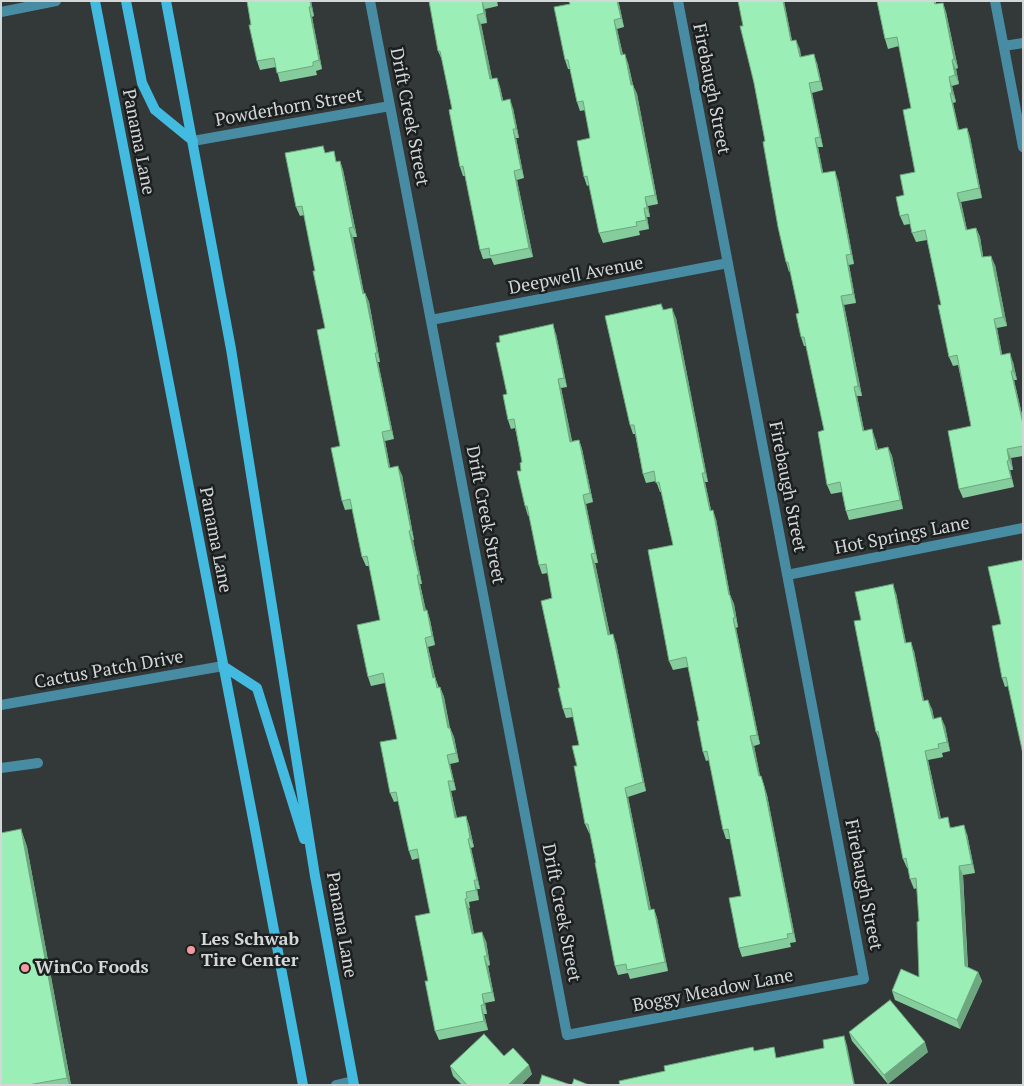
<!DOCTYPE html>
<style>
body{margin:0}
#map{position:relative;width:1024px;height:1086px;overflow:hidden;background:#323938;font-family:"PT Serif",serif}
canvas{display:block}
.frame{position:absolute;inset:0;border:2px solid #d3d7d7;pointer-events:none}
</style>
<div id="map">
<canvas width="1024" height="1086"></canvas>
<div class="frame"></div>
</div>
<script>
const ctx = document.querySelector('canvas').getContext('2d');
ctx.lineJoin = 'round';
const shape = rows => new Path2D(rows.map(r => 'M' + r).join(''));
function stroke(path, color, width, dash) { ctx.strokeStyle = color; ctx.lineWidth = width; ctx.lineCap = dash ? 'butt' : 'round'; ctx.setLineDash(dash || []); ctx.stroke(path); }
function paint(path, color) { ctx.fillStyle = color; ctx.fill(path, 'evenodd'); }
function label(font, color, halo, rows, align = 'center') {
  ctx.font = font + ' "PT Serif",serif'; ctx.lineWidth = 5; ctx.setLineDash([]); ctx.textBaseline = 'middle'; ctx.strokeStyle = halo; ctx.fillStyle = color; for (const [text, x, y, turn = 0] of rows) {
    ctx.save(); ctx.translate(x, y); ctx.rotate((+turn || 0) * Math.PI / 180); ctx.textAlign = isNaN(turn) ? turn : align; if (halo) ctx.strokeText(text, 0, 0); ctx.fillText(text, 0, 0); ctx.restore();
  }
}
const service = shape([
 [1,768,38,763],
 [336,1085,353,1081]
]);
const minor = shape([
 [370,1,567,1035,864,979,678,1],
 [995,1,1023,147],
 [1,12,56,1],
 [1004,46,1023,43],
 [193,141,390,106],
 [431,320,728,263],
 [787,575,1023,528],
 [1,705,223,666]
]);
const secondary = shape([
 [95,1,254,824,303,1085],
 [126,1,142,83,155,110,193,141],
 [166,1,231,349,315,876,354,1085],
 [223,666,257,688,304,839]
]);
const wall = shape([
 [247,1,311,1,314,16,312,17,322,69,316,71,317,75,280,82,276,67,260,70,257,61],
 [429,1,497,1,498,6,485,9,487,23,481,24,492,79,497,78,500,87,503,100,513,108,519,138,516,138,524,178,517,180,533,257,494,265,491,258,483,259,480,250,465,176,463,176,460,167,452,109,442,60,438,51],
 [617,1,618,1,619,4,624,27,617,29,623,55,628,63,633,85,637,94,658,204,648,206,650,217,647,217,649,229,639,231,640,235,603,243,599,233,589,185,587,186,584,177,590,138,585,110,580,111,577,102,570,69,568,69,565,60,570,4],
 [784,1,792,41,796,40,801,57,817,63,823,90,812,93,823,147,818,147,823,173,838,180,854,264,849,265,856,303,844,305,862,396,857,396,864,430,875,438,878,449,888,447,892,456,903,509,849,520,846,511,842,492,831,494,827,485,824,430,806,346,804,346,801,337,799,313,790,271,789,272,786,262,765,141,743,26],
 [877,1,936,1,936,4,943,3,946,12,958,68,956,69,959,84,952,86,956,102,953,103,959,130,967,128,970,137,982,198,961,202,967,230,976,228,980,237,983,257,995,265,1007,326,997,328,1002,355,1013,362,1017,380,1014,380,1023,419,1023,456,1011,458,1013,470,1010,470,1014,487,963,498,959,489,971,426,958,365,953,366,949,357,941,305,927,240,916,242,912,233,910,224,904,225,900,216,904,195,915,172,911,108,899,46,888,49,885,39],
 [326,153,338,162,340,161,343,170,357,237,353,237,364,294,365,293,369,302,380,362,378,362,394,439,385,441,390,468,402,475,414,540,413,540,422,584,420,584,426,611,427,610,430,620,435,645,428,647,435,677,439,688,440,687,444,697,450,728,454,737,459,762,450,764,456,790,451,791,457,818,466,816,469,825,474,847,471,848,480,889,477,889,479,900,469,902,470,908,469,908,474,934,486,941,490,965,488,966,495,1001,485,1003,487,1014,484,1014,488,1030,439,1040,435,1031,428,981,430,913,419,858,412,860,409,851,398,801,394,802,390,793,397,739,385,683,371,686,368,677,380,620,369,566,366,566,362,557,352,509,345,510,342,501,340,446,325,328,315,271,304,215,300,216,296,207],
 [661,304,664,310,676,318,708,482,705,482,711,510,716,519,730,595,734,604,738,627,736,628,760,744,754,746,760,776,761,776,767,795,796,942,790,943,791,947,742,957,739,948,741,896,730,839,726,839,723,830,709,760,706,761,703,752,699,721,688,667,673,670,669,661,673,545,661,492,660,492,656,481,646,483,643,474,635,434,633,434,630,425],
 [556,334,567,387,561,388,572,441,579,440,582,449,593,502,586,504,598,563,595,563,610,635,616,643,646,791,628,797,651,910,654,909,657,918,668,971,630,979,628,973,618,975,615,966,590,833,589,833,585,824,577,766,579,745,573,717,566,718,563,709,560,688,552,598,548,573,542,574,539,565,529,515,528,516,525,506,521,471,522,462,515,428,511,429,508,420,507,394],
 [896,593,906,643,914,651,924,701,932,709,934,719,945,726,950,751,942,753,943,757,928,760,941,819,951,827,967,834,975,873,963,875,968,967,978,972,982,981,960,1029,895,1000,892,991,919,977,919,921,917,888,914,889,910,879,908,868,907,868,903,859,880,741,876,732,861,620],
 [1001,624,1008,686,1005,687,1002,678],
 [21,829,27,847,71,1085,1,1085],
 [849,1032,928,1052,888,1084,852,1041],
 [504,1056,532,1074,521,1085,462,1085,453,1076,450,1066]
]);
const shadedWall = shape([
 [310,1,311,1,314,16,311,7],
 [482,1,485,9,487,23,484,13],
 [617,1,618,1,619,4,624,27,621,18],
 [783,1,784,1,794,50,791,41],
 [943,3,946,12,958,68,954,59],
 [309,7,312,17,322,69,319,60],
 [477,15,481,24,494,88,490,79],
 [614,20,617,29,625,64,621,55],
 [796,40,800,49,803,66,800,57],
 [625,54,628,63,635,94,631,85],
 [814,54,817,63,823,90,820,81],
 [952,60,956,69,959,84,955,75],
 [949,77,952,86,956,102,952,93],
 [497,78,500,87,505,110,502,101],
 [809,83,812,93,823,147,820,137],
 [633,85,637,94,658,204,655,195],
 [950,93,953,103,961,139,958,130],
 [510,99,513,108,519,138,516,129],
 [967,128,970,137,982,198,979,188],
 [513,129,516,138,524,178,521,169],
 [815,138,818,147,825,182,822,173],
 [340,161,343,170,357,237,353,227],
 [514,171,517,180,533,257,529,248],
 [835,171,838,180,854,264,851,254],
 [957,193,961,202,969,239,966,230],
 [645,197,648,206,650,217,647,208],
 [644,208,647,217,649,229,646,220],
 [349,228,353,237,366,303,363,294],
 [976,228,980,237,985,267,982,257],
 [846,255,849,265,856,303,853,294],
 [991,256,995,265,1007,326,1003,317],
 [365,293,369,302,380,362,377,353],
 [841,296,844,305,862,396,858,386],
 [672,308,676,318,708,482,705,473],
 [994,319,997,328,1004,364,1001,355],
 [553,324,556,334,567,387,564,378],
 [375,353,378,362,394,439,391,430],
 [1010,353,1013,362,1017,380,1013,371],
 [1011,371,1014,380,1023,419,1023,424],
 [558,379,561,388,574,451,570,442],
 [854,387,857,396,866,440,863,431],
 [872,429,875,438,880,459,876,450],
 [382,432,385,441,392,477,389,468],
 [579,440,582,449,593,502,590,493],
 [888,447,892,456,903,509,900,500],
 [1007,449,1011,458,1013,470,1009,460],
 [1007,461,1010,470,1014,487,1011,478],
 [398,466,402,475,414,540,411,530],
 [702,473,705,482,713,520,710,511],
 [583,495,586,504,598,563,595,553],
 [713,510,716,519,730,595,734,604,738,627,729,595],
 [409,531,413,540,422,584,419,575],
 [591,554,595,563,612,644,608,635],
 [417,575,420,584,428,620,424,611],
 [893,584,896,593,908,652,905,643],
 [427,610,430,620,435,645,432,636],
 [733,618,736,628,760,744,757,735],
 [613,634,616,643,646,791,643,782],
 [425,638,428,647,437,687,433,678],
 [911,642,914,651,926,710,923,701],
 [440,687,444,697,451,737,448,728],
 [928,700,932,709,936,728,933,719],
 [941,717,945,726,950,751,947,742],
 [450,728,454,737,459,762,456,753],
 [750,736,754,746,762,785,759,776],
 [925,751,928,760,943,828,939,819],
 [447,755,450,764,456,790,453,781],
 [761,776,767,795,796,942,793,933],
 [448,781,451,791,459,828,455,818],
 [625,788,628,797,653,919,649,910],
 [466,816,469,825,474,847,470,838],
 [964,825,967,834,975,873,972,864],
 [21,829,27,847,71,1085,69,1085,67,1078],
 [468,839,471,848,480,889,477,880],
 [959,866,963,875,968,975,965,966],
 [474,880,477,889,479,900,476,890],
 [465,899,469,908,476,944,472,934],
 [654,909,657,918,668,971,665,962],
 [482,932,486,941,490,965,487,956],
 [484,956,488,966,495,1001,492,992],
 [978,972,982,981,960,1029,957,1020],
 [482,994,485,1003,487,1014,484,1005],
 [481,1005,484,1014,488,1030,484,1021],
 [844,1036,847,1045,855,1085,854,1085],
 [925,1042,928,1052,888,1084,884,1075],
 [529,1065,532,1074,521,1085,508,1085]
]);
const building = shape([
 [247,1,310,1,311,7,309,7,319,60,313,62,313,66,277,73,274,58,257,61,249,25,251,25,247,1],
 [429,1,482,1,484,13,477,15,490,79,497,78,502,101,510,99,516,129,513,129,521,169,514,171,529,248,490,256,489,248,480,250,463,166,460,167,449,110,452,109,440,51,438,51,429,1],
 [569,1,617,1,621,18,614,20,621,55,625,54,631,85,633,85,655,195,645,197,647,208,644,208,646,220,636,222,637,226,599,233,587,176,584,177,577,141,590,138,583,101,577,102,568,60,565,60,554,7,570,4,569,1],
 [738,1,783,1,791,41,796,40,800,57,814,54,820,81,809,83,820,137,815,138,822,173,835,171,851,254,846,255,853,294,841,296,858,386,854,387,863,431,872,429,876,450,888,447,900,500,846,511,840,482,827,485,818,432,824,430,804,337,801,337,796,314,799,313,788,262,786,262,778,227,763,142,765,141,754,83,740,26,743,26,738,1],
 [877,1,934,1,935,4,943,3,954,59,952,60,955,75,949,77,952,93,950,93,958,130,967,128,979,188,957,193,966,230,976,228,982,257,991,256,1003,317,994,319,1001,355,1010,353,1013,371,1011,371,1023,424,1023,446,1007,449,1009,460,1007,461,1011,478,959,489,948,431,971,426,957,355,949,357,938,305,941,305,925,230,912,233,908,214,900,216,896,197,904,195,900,175,915,172,903,110,911,108,897,37,885,39,877,1],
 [323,146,325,153,334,151,336,162,340,161,353,227,349,228,363,294,365,293,377,353,375,353,391,430,382,432,389,468,398,466,411,530,409,531,419,575,417,575,424,611,427,610,432,636,425,638,433,678,435,677,437,688,440,687,448,728,450,728,456,753,447,755,453,781,448,781,455,818,466,816,470,838,468,839,477,880,474,880,476,890,466,892,467,898,465,899,472,934,482,932,487,956,484,956,492,992,482,994,484,1005,481,1005,484,1021,435,1031,425,981,428,981,415,916,430,913,417,849,409,851,396,792,390,793,380,742,397,739,383,673,368,677,357,625,380,620,367,556,362,557,350,499,342,501,331,448,340,446,317,330,325,328,313,271,315,271,302,206,296,207,285,153,323,146],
 [661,304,663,310,672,308,705,473,702,473,710,511,713,510,729,595,730,595,735,618,733,618,757,735,750,736,759,776,761,776,764,786,793,933,787,934,788,938,739,948,729,898,741,896,728,829,723,830,707,751,703,752,697,721,699,721,686,657,669,661,648,550,673,545,659,482,656,483,654,471,643,474,634,425,630,425,605,316,661,304],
 [553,324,564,378,558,379,570,442,579,440,590,493,583,495,595,553,591,554,608,635,613,634,643,782,625,788,649,910,654,909,665,962,627,970,626,964,615,966,595,863,596,863,588,824,585,824,574,766,577,766,572,746,579,745,571,708,563,709,558,688,560,688,541,601,552,598,546,564,539,565,527,506,525,506,517,471,521,471,520,463,522,462,514,419,508,420,503,395,507,394,496,343,500,342,499,336,553,324],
 [1023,560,1023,754,1006,677,1002,678,992,626,1001,624,988,567,1023,560],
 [893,584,905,643,911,642,923,701,928,700,933,719,941,717,947,742,938,744,939,748,925,751,939,819,948,817,950,828,964,825,972,864,959,866,965,966,978,972,957,1020,892,991,901,969,919,977,917,922,919,921,916,878,910,879,906,858,903,859,878,731,876,732,854,621,861,620,855,592,893,584],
 [21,829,67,1078,28,1085,1,1085,1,833,21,829],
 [890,1000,925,1042,884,1075,849,1032,890,1000],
 [484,1034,504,1056,513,1048,529,1065,508,1085,467,1085,450,1066,484,1034],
 [844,1036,854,1085,620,1085,619,1081,665,1071,664,1066,753,1047,754,1051,774,1047,776,1058,824,1048,823,1040,844,1036],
 [542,1075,571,1085,539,1085,542,1075],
 [574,1079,589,1085,572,1085,574,1079]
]);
const markers = [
 [191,950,5,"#f59b9d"],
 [25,968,5,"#f59b9d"]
];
const streetNames = [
 ["Firebaugh Street",711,89,79],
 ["Powderhorn Street",289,108,-10],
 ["Drift Creek Street",409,117,79],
 ["Panama Lane",138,142,79],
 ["Deepwell Avenue",576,276,-11],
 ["Firebaugh Street",787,487,79],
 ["Drift Creek Street",485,515,79],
 ["Hot Springs Lane",902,536,-11],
 ["Panama Lane",215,540,79],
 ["Cactus Patch Drive",109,670,-10],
 ["Firebaugh Street",863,885,79],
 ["Drift Creek Street",561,913,79],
 ["Panama Lane",341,925,80],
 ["Boggy Meadow Lane",713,991,-11]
];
const poiNames = [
 ["Les Schwab",201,940],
 ["Tire Center",201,961],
 ["WinCo Foods",35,968]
];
stroke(service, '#488ca3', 10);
stroke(minor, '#488ca3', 10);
stroke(secondary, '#43bbe0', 10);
paint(wall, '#85cd9d');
paint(shadedWall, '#6ca77f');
paint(building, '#9beeb6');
stroke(building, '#6ca77f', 1);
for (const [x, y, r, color] of markers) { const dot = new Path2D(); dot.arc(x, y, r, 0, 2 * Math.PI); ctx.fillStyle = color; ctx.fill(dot); stroke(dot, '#1c1f1f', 2); }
label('18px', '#d3d7d7', '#1c1f1f', streetNames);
label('bold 18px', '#d3d7d7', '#1c1f1f', poiNames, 'left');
</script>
